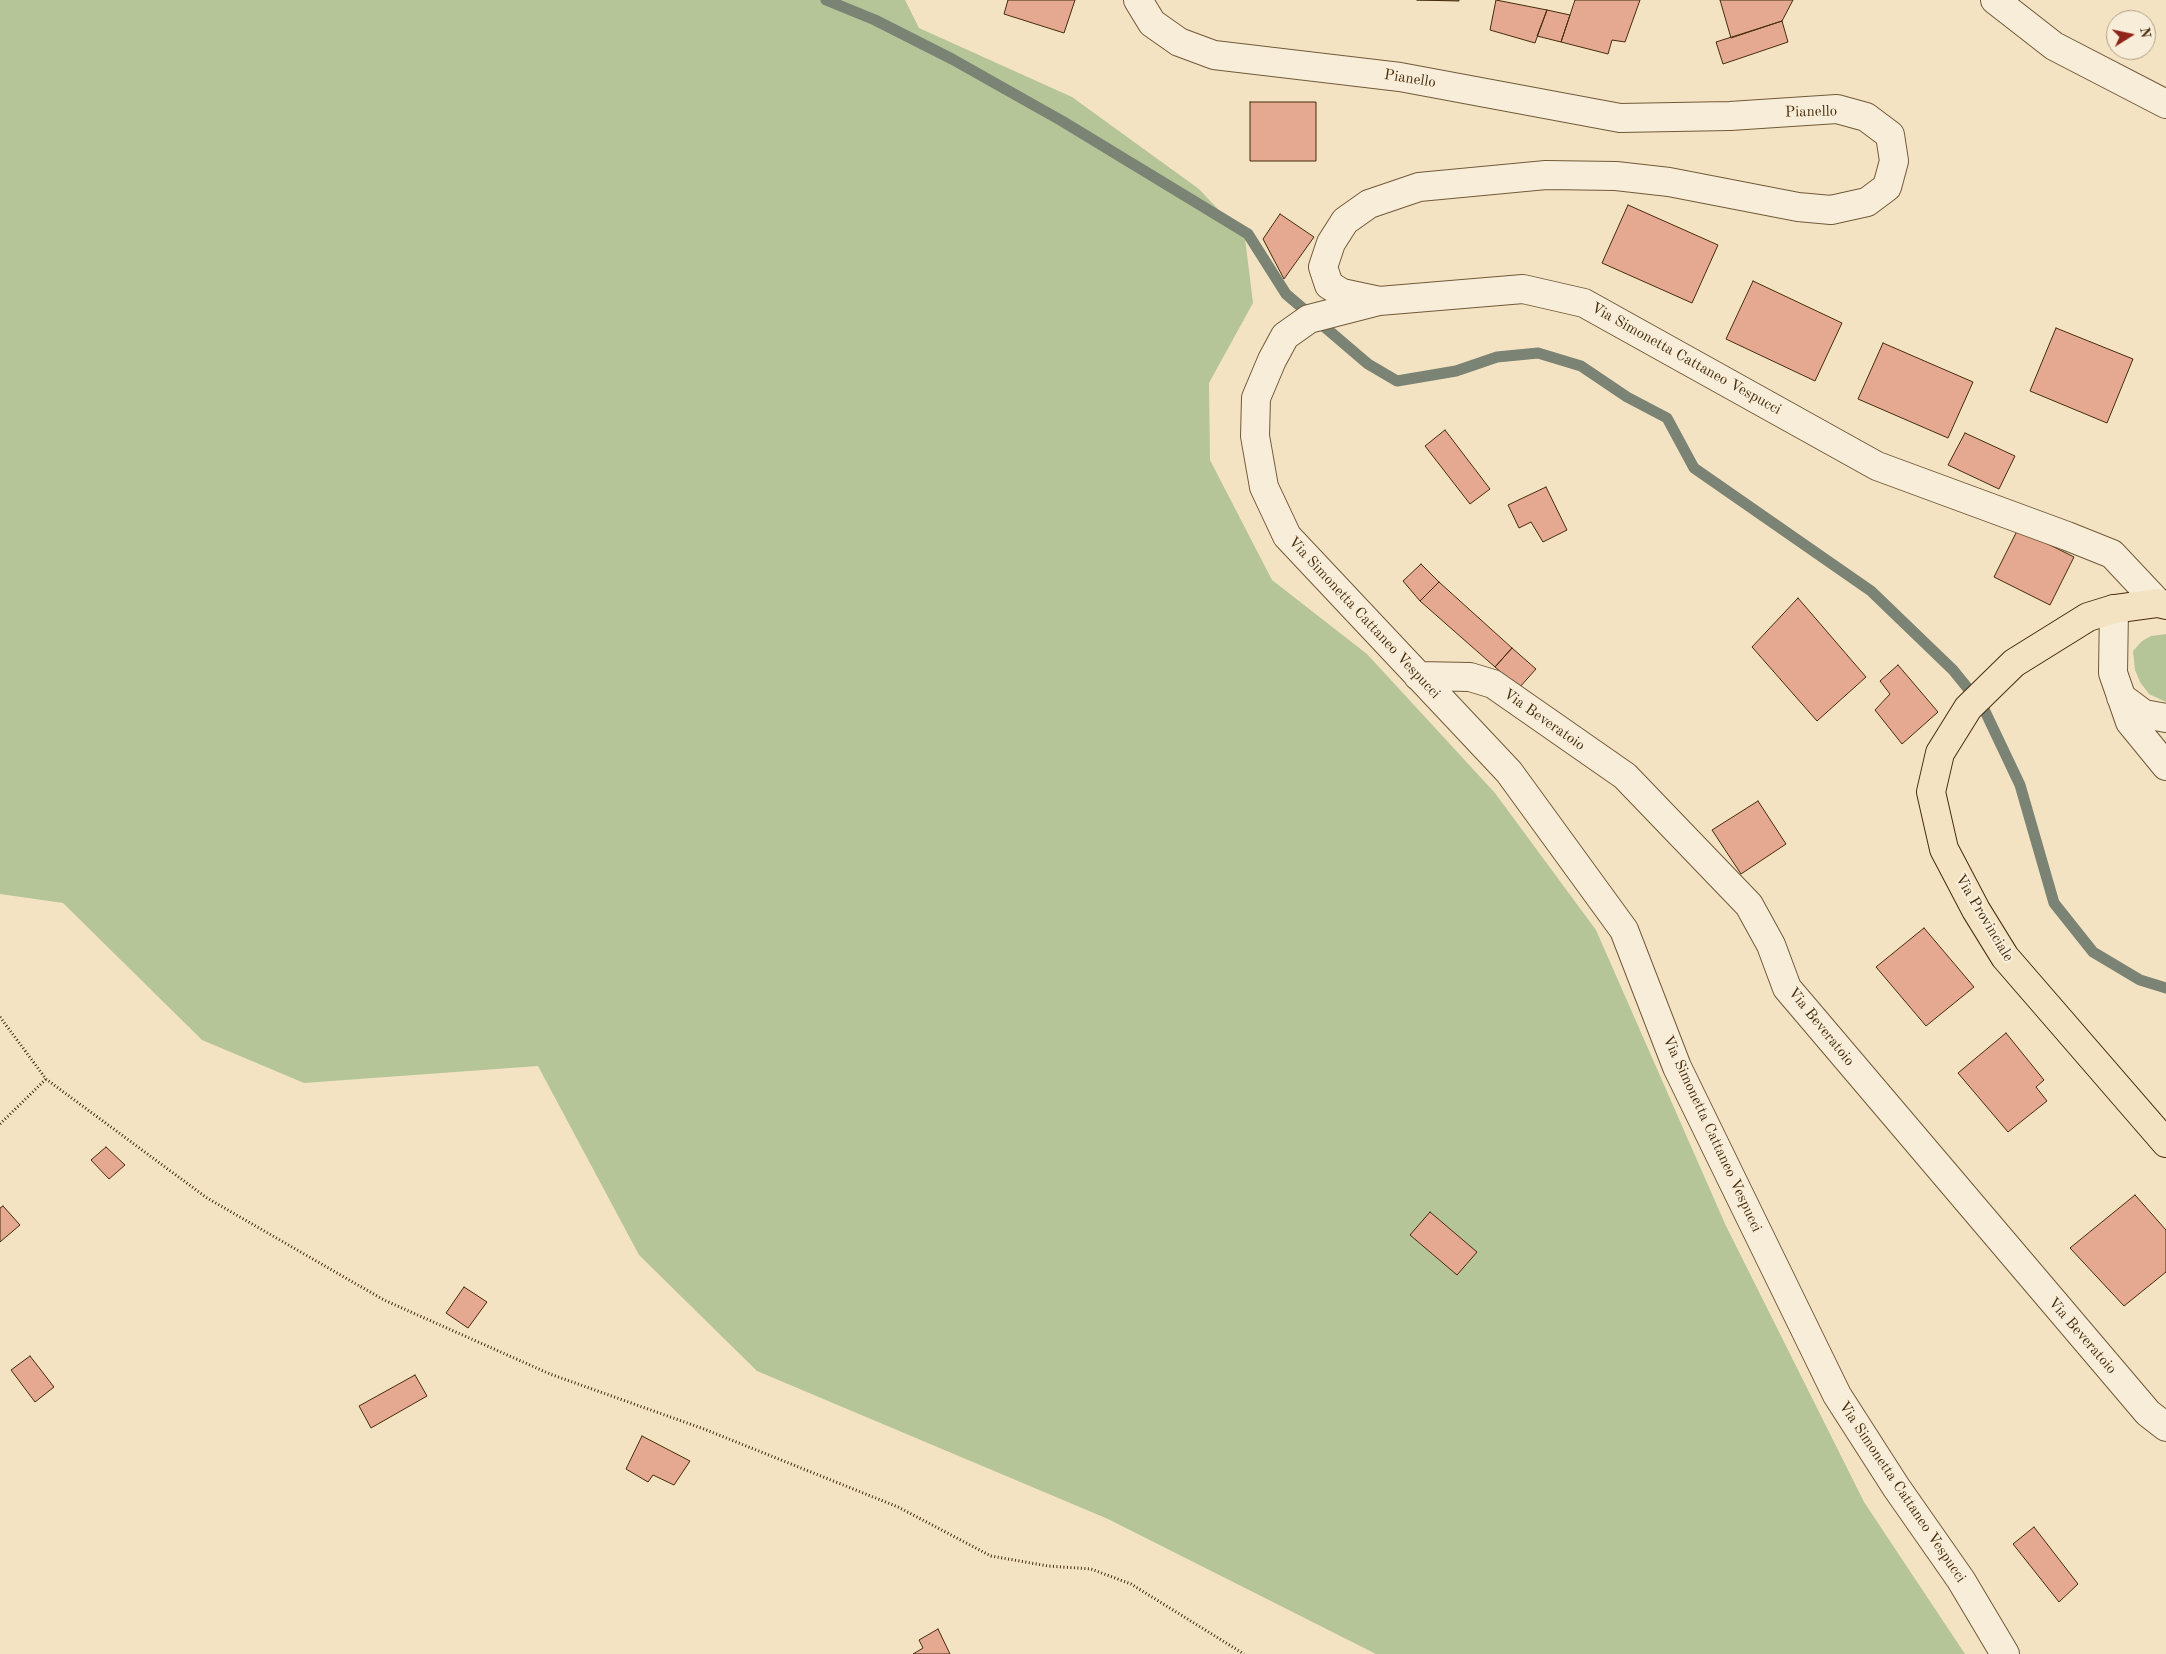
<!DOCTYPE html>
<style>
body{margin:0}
#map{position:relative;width:2166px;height:1654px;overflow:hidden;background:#f4e3c3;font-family:"Old Standard TT",serif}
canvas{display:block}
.north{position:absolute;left:2106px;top:10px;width:50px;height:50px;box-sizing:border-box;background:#f8edd8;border:1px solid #b0a086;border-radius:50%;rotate:80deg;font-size:14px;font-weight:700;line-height:20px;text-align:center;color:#452c0b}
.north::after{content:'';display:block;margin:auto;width:18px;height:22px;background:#8f2418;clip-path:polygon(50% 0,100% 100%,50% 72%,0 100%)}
</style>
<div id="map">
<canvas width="2166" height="1654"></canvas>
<div class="north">N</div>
</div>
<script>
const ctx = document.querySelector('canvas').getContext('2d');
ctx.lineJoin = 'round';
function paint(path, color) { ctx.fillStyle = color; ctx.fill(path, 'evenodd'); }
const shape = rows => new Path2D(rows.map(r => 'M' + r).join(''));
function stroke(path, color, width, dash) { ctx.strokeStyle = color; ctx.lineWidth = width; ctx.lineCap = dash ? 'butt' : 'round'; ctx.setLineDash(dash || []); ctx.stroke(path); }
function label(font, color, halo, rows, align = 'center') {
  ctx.font = font + ' "Old Standard TT",serif'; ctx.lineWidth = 4.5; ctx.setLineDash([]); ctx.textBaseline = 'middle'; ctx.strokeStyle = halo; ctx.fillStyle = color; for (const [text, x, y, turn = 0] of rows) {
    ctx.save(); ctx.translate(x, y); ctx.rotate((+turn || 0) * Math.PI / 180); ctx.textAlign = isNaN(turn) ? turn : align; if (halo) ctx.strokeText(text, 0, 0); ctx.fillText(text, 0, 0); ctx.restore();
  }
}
const green = shape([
 [0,0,905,0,919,28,1072,97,1199,189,1245,238,1253,303,1209,383,1210,460,1272,580,1367,654,1495,793,1596,930,1726,1226,1864,1502,1965,1654,1376,1654,1108,1519,757,1371,639,1255,538,1066,304,1083,202,1040,63,903,0,894],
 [2166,634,2166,702,2149,694,2140,682,2135,670,2133,651,2142,641,2151,636]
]);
const stream = shape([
 [826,0,875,20,952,59,1062,121,1248,234,1286,294,1368,364,1397,381,1456,371,1497,357,1538,353,1581,366,1627,397,1667,418,1694,468,1871,591,1953,670,1983,707,2020,785,2054,903,2093,952,2140,980,2166,988]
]);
const building = shape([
 [1008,0,1075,0,1064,33,1004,14,1008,0],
 [1417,0,1459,0,1459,1,1417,0],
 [1496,0,1547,10,1535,43,1490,30,1496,0],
 [1575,0,1640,0,1625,42,1612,40,1608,54,1561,42,1575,0],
 [1720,0,1793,0,1782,21,1731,38,1720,0],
 [1547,10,1570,15,1561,42,1537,36,1547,10],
 [1782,21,1788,42,1723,64,1716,42,1782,21],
 [1250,102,1316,102,1316,161,1250,161,1250,102],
 [1628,205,1718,245,1692,303,1602,263,1628,205],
 [1280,214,1314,237,1284,279,1263,239,1280,214],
 [1753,281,1842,323,1815,381,1726,339,1753,281],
 [2056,328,2133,359,2107,423,2030,391,2056,328],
 [1883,343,1973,382,1948,438,1858,399,1883,343],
 [1445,430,1490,489,1470,504,1425,446,1445,430],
 [1965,433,2015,456,1999,489,1948,465,1965,433],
 [1546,487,1567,530,1543,542,1531,522,1519,528,1508,505,1546,487],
 [2018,529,2074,557,2050,605,1994,577,2018,529],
 [1421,564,1439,582,1420,601,1403,581,1421,564],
 [1439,582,1512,648,1495,667,1420,601,1439,582],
 [1798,598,1866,677,1817,721,1752,647,1798,598],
 [1512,648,1536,669,1519,688,1495,667,1512,648],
 [1898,665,1938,712,1902,744,1875,710,1890,694,1880,681,1898,665],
 [1758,801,1786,844,1741,874,1712,830,1758,801],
 [1924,928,1974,987,1926,1026,1876,967,1924,928],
 [2006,1033,2044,1080,2036,1087,2047,1101,2008,1132,1958,1073,2006,1033],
 [106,1147,125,1165,109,1179,91,1160,106,1147],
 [2135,1195,2166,1230,2166,1272,2124,1306,2070,1248,2135,1195],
 [3,1206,20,1225,0,1242,0,1208,3,1206],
 [1430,1212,1477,1252,1457,1275,1410,1235,1430,1212],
 [464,1287,487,1302,468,1328,446,1313,464,1287],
 [30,1356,54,1387,35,1402,11,1370,30,1356],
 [415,1375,427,1396,371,1428,359,1406,415,1375],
 [642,1436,690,1461,674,1485,653,1475,648,1482,626,1469,642,1436],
 [2034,1527,2078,1584,2059,1602,2013,1544,2034,1527],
 [938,1629,950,1654,913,1654,923,1648,919,1640,938,1629]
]);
const path = shape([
 [0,1017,46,1079,207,1198,384,1300,550,1374,704,1429,898,1507,991,1556,1048,1566,1091,1569,1131,1584,1244,1654],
 [0,1124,46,1079]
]);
const minor = shape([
 [1138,0,1152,23,1179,42,1214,55,1400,77,1620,118,1730,116,1837,109,1866,117,1890,135,1894,161,1887,187,1867,202,1831,210,1798,207,1669,182,1616,176,1546,175,1419,187,1369,204,1345,221,1331,243,1323,267,1329,285,1342,293,1375,300],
 [1995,0,2054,46,2166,104],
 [2114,609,2113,673,2130,722,2166,766],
 [1418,676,1470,677,1493,684,1625,776,1749,905,1771,945,1787,988,2148,1413,2166,1427],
 [2121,697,2144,714,2166,718],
 [2005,1654,1961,1580,1896,1487,1837,1395,1677,1067,1624,930,1509,772,1287,536,1264,487,1255,436,1256,398,1272,360,1285,336,1309,319,1379,301,1523,289,1584,303,1877,466,2067,536,2112,554,2158,603]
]);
const major = shape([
 [2166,605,2158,603,2114,609,2088,617,2014,663,1968,708,1940,753,1931,792,1944,849,1976,910,2005,957,2166,1143]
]);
const streetNames = [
 ["Pianello",1410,79,9],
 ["Pianello",1811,112,-1],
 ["Via Simonetta Cattaneo Vespucci",1686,359,29],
 ["Via Simonetta Cattaneo Vespucci",1364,618,47],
 ["Via Beveratoio",1544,720,35],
 ["Via Provinciale",1984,918,59],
 ["Via Beveratoio",1821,1027,51],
 ["Via Simonetta Cattaneo Vespucci",1712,1134,65],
 ["Via Beveratoio",2082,1336,49],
 ["Via Simonetta Cattaneo Vespucci",1902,1492,56]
];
paint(green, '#b6c598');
stroke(stream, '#7a8374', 11);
paint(building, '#e5a891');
stroke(building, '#452c0b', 1);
stroke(minor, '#715a39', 30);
stroke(major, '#452c0b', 30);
stroke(path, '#452c0b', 3, [1, 2.5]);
stroke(minor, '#f8edd8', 28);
stroke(major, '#f4e3c3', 28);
label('15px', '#452c0b', '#f8edd8', streetNames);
</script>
